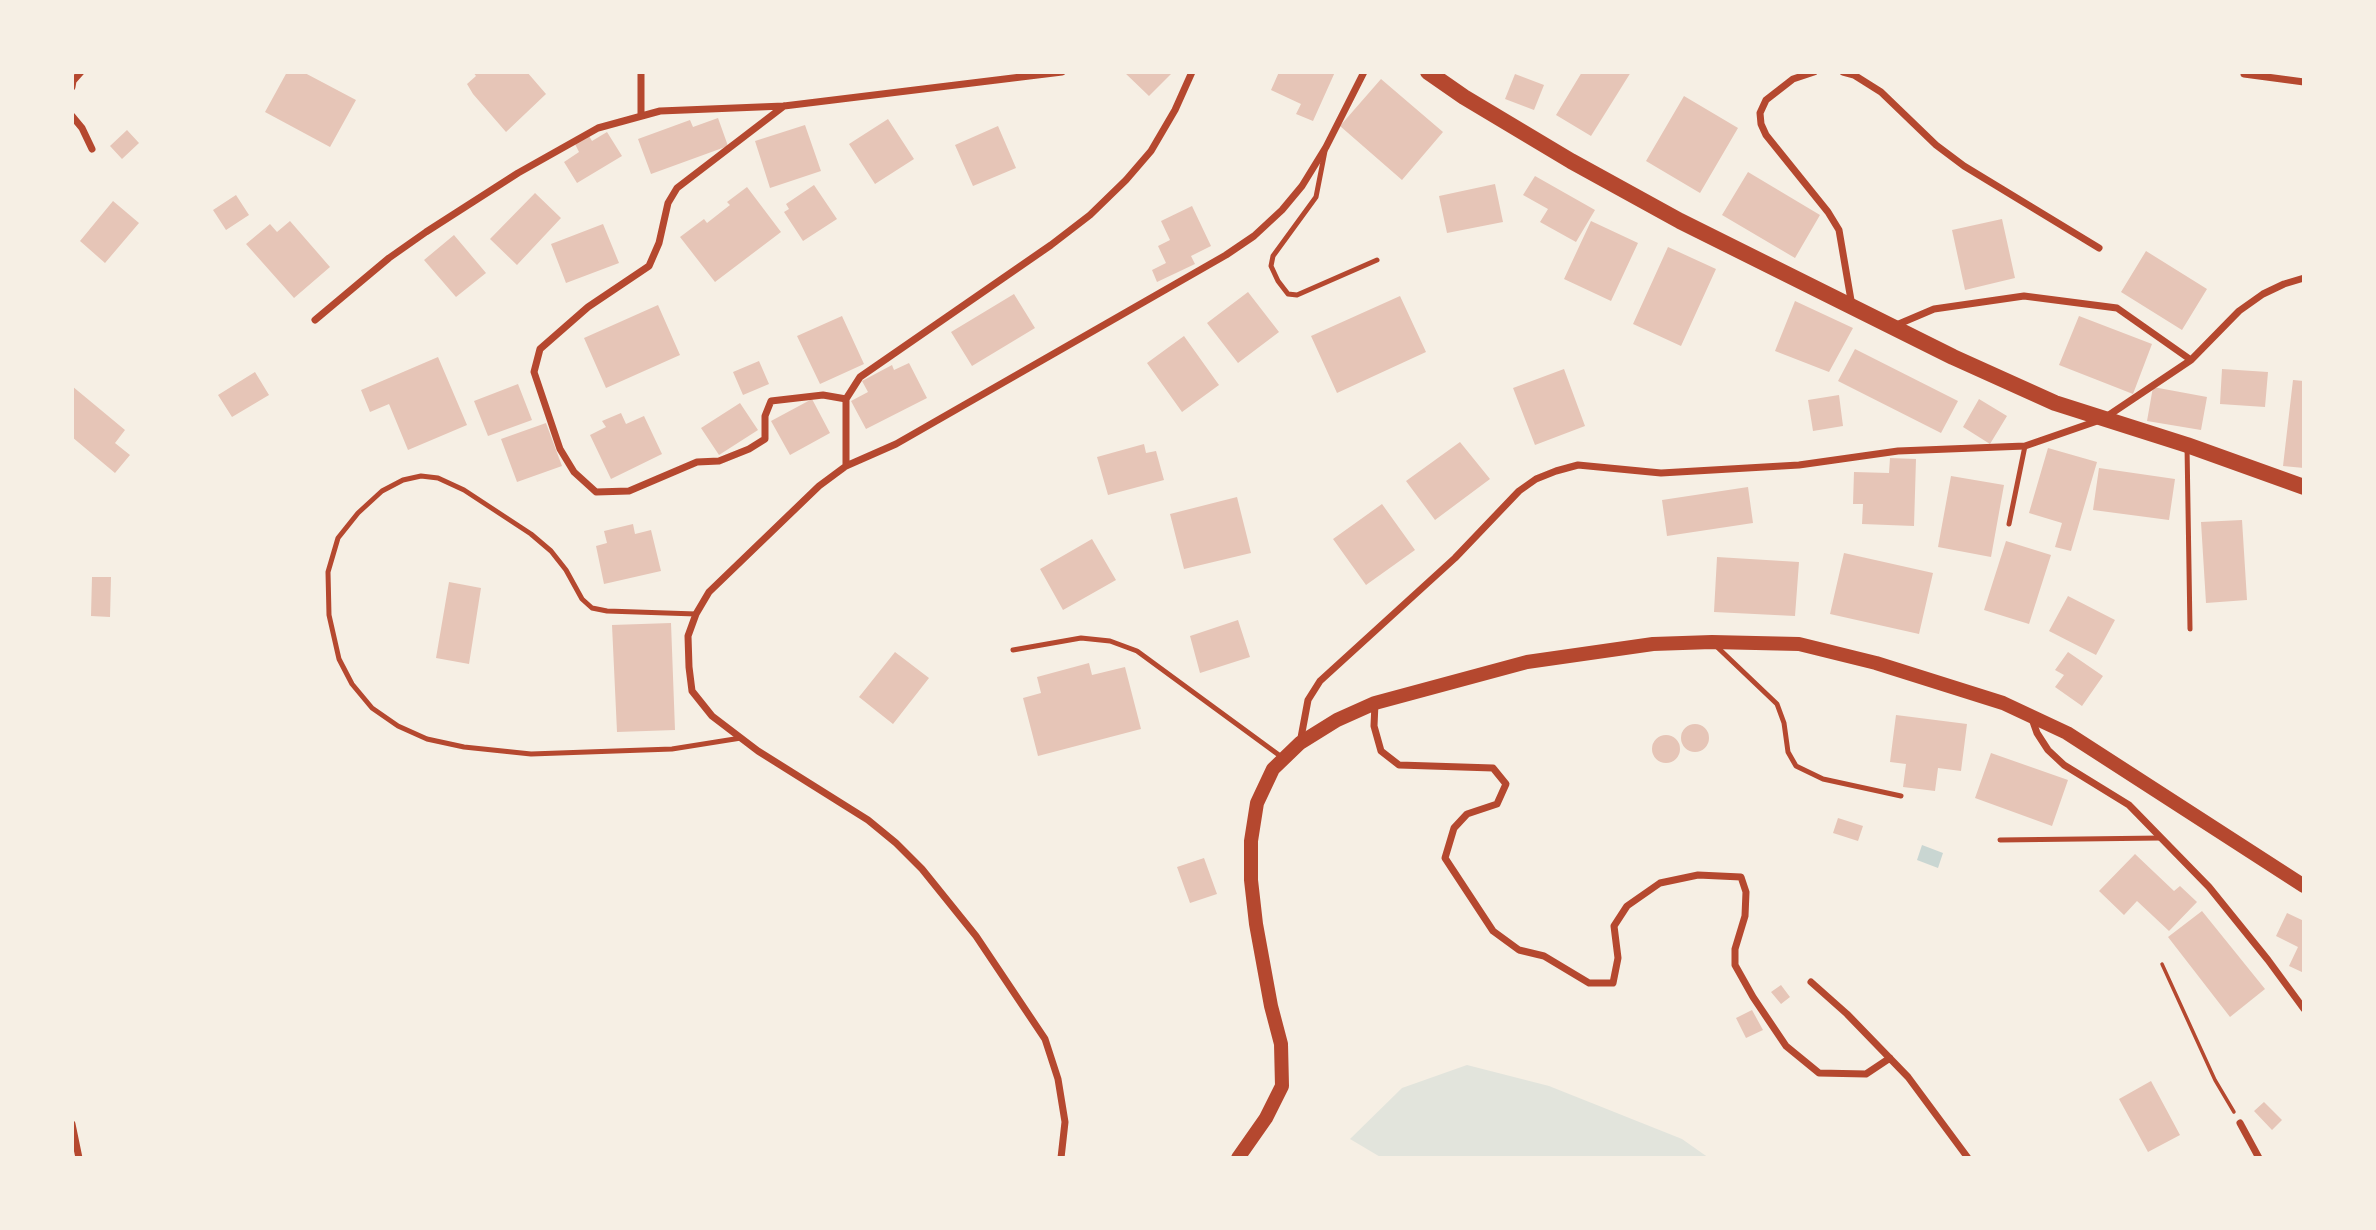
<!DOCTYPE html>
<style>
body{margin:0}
#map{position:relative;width:2376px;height:1230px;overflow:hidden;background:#f6efe4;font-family:Manrope,sans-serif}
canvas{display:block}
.frame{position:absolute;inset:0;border:74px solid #f6efe4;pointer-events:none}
</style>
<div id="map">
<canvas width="2376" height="1230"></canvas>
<div class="frame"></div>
</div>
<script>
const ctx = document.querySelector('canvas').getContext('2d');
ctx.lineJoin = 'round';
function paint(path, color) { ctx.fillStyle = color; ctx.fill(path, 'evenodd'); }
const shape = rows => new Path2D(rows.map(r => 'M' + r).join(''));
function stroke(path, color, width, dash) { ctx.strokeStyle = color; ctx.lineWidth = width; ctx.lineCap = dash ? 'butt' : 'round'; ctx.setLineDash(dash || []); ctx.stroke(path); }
const green = shape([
 [1467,1065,1549,1086,1682,1139,1709,1158,1382,1158,1350,1139,1402,1088]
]);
const water = shape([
 [1922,845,1943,853,1938,868,1917,860]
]);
const building = shape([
 [287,72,303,72,356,100,330,147,265,112],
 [473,72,527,72,546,94,506,132,473,94,467,84,476,76],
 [1124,72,1173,72,1149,96],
 [1279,72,1335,72,1313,121,1296,114,1301,104,1271,90],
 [1582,72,1631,72,1591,136,1556,115],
 [1515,74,1544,85,1534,110,1505,99],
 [1381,79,1443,132,1402,180,1340,126],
 [1684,96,1738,128,1700,193,1646,161],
 [718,118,728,146,651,174,638,139,690,120,693,127],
 [888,119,914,159,875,184,849,144],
 [805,125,821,171,770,188,755,141],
 [998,126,1016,168,973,186,955,145],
 [127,130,139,143,122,159,110,146],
 [607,132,622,156,577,183,564,162,579,152,575,144,589,136,592,141],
 [1748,172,1820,215,1795,258,1722,215],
 [1535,176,1595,210,1576,242,1540,222,1548,209,1523,195],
 [1495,184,1503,222,1447,233,1439,196],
 [814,185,837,219,803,241,784,212,789,209,786,204],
 [747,187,781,232,715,282,680,237,704,219,707,223,730,205,727,202],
 [535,193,561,218,517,265,490,239],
 [236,195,249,215,226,230,213,210],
 [113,201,139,223,105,263,80,241],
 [1192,206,1211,246,1191,256,1195,264,1157,282,1152,270,1166,263,1158,246,1170,240,1161,221],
 [2002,219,2015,278,1965,290,1952,230],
 [290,221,330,267,294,298,246,244,270,224,277,232],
 [1591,221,1638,243,1611,301,1564,279],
 [603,224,619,263,566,283,551,244],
 [454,235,486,273,456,297,424,260],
 [1668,247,1716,269,1681,346,1633,324],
 [2146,251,2207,289,2182,330,2121,292],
 [1248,292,1279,332,1238,363,1207,323],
 [1014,294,1035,328,972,366,951,332],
 [1400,296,1426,352,1337,393,1311,336],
 [1795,301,1853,328,1829,372,1775,351],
 [658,305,680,355,606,388,584,338],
 [842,316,864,364,820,384,797,336],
 [2079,316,2152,344,2133,394,2059,365],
 [1184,336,1219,385,1182,412,1147,363],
 [1855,349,1958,401,1941,433,1838,381],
 [438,357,467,425,408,450,389,404,370,412,361,390],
 [759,361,769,384,743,395,733,372],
 [909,363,927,398,866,429,851,401,868,392,862,381,892,365,894,370],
 [1564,369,1585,426,1535,445,1513,388],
 [2222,369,2268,372,2265,407,2220,404],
 [255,372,269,395,232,417,218,395],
 [2293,380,2304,381,2304,468,2283,466],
 [518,384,532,420,488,436,474,401],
 [72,386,125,430,115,443,130,455,115,473,72,437],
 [2153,387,2207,397,2201,430,2147,421],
 [1839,395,1843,426,1813,431,1808,400],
 [812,399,830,433,790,455,771,421],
 [1979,399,2007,416,1990,444,1963,427],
 [740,403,758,430,719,455,701,428],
 [621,413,626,424,644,416,662,454,611,479,590,435,606,427,602,421],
 [546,423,562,466,517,482,501,439],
 [1460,442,1490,479,1435,520,1406,481],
 [1144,444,1146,453,1156,451,1164,480,1108,495,1097,457],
 [2048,448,2097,462,2071,551,2055,547,2062,523,2029,513],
 [1890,458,1916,459,1914,526,1862,524,1863,504,1853,504,1854,472,1889,473],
 [2099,468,2175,479,2169,520,2093,510],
 [1951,476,2004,485,1991,557,1938,547],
 [1748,487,1753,523,1667,536,1662,500],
 [1237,497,1251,553,1184,569,1170,514],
 [1382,504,1415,550,1366,585,1333,539],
 [2242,520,2247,600,2206,603,2201,522],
 [633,524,635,534,651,530,661,571,604,584,596,546,607,543,604,531],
 [1092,539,1116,580,1063,610,1040,569],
 [2006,541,2051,555,2029,624,1984,610],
 [1844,553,1933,573,1919,634,1830,614],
 [1717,557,1799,562,1795,616,1714,612],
 [92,577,111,577,110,617,91,616],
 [449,582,481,588,469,664,436,658],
 [2068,596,2115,620,2096,655,2049,631],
 [1238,620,1250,657,1200,673,1190,636],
 [671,623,675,730,617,732,612,625],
 [895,652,929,678,893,724,859,697],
 [2068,652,2103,676,2082,706,2055,687,2064,675,2055,670],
 [1089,663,1092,675,1125,667,1141,729,1038,756,1023,698,1041,693,1037,677],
 [1896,715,1967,724,1961,771,1938,768,1935,791,1903,787,1906,764,1890,762],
 '1681 738a14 14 0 1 1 28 0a14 14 0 1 1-28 0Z',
 '1652 749a14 14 0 1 1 28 0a14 14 0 1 1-28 0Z',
 [1991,753,2068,780,2052,826,1975,798],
 [1838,818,1863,826,1858,841,1833,833],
 [2135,854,2174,891,2180,886,2197,902,2169,931,2137,901,2124,915,2099,891],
 [1204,858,1217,894,1190,903,1177,867],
 [2202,911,2265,989,2230,1017,2168,937],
 [2287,913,2304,921,2304,973,2289,966,2298,947,2276,936],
 [1781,985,1790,997,1781,1004,1771,992],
 [1752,1010,1763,1030,1746,1038,1736,1018],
 [2151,1081,2180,1135,2148,1152,2119,1099],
 [2264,1102,2282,1120,2272,1130,2254,1111]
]);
const path = shape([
 [2162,964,2215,1080,2234,1112]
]);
const service = shape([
 [1325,151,1316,197,1273,256,1271,266,1278,281,1288,294,1297,295,1377,260],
 [2187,446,2190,629],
 [2009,524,2025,446],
 [696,614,607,611,592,608,582,599,566,570,551,551,531,534,464,490,438,478,421,476,403,480,382,491,358,513,338,538,328,572,329,615,339,659,352,684,372,708,398,726,427,739,464,747,531,754,672,749,741,738],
 [1714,644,1777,704,1784,723,1788,752,1796,766,1823,779,1901,796],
 [1013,650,1081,638,1110,641,1137,651,1283,758],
 [2000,840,2161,838]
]);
const minor = shape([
 [1814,72,1793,79,1766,100,1760,113,1761,124,1766,135,1828,212,1839,230,1852,306],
 [1843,72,1854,75,1881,92,1936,145,1964,166,2099,248],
 [2244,74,2304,82],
 [72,87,73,81,81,72],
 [784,106,677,188,668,203,659,243,649,266,588,307,540,349,534,372,560,449,574,472,596,492,629,491,697,462,719,461,749,449,765,439,765,416,771,401,823,395,846,399],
 [641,115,641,72],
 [72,116,82,128,92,149],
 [315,320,389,258,426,232,518,173,598,128,660,111,784,106,1062,72],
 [1894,326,1934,309,2024,296,2117,308,2191,360],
 [846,466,846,399,860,377,1051,245,1090,215,1126,180,1151,151,1175,110,1192,72],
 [1375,703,1374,726,1381,751,1399,765,1493,768,1506,784,1497,804,1467,814,1454,828,1445,858,1493,931,1519,950,1544,956,1589,983,1613,983,1618,958,1614,926,1627,906,1660,883,1698,875,1741,877,1746,892,1745,916,1735,949,1735,965,1753,997,1786,1046,1819,1073,1866,1074,1890,1058],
 [2031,716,2037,733,2048,750,2064,765,2129,805,2209,887,2268,960,2304,1009],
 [1300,743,1308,700,1320,681,1455,558,1519,491,1536,479,1556,471,1578,465,1661,473,1799,465,1898,451,2025,446,2103,419,2191,360,2239,311,2263,294,2284,284,2304,278],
 [1811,982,1847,1014,1908,1077,1968,1158],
 [2240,1123,2259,1158],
 [72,1124,79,1158],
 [1061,1158,1065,1122,1058,1079,1045,1039,976,936,922,869,896,843,868,820,758,751,712,716,692,691,689,667,688,636,696,614,709,592,819,486,846,466,896,444,1226,255,1254,236,1282,210,1302,186,1326,147,1364,72]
]);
const secondary = shape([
 [1238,1158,1266,1118,1282,1086,1281,1044,1271,1006,1256,924,1251,880,1251,841,1257,803,1273,769,1300,743,1337,720,1375,703,1527,662,1653,644,1712,642,1799,644,1876,663,2003,703,2067,733,2304,886]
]);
const primary = shape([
 [1428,72,1464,97,1571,161,1680,221,1953,357,2055,403,2187,445,2304,487]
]);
paint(green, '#e2e4dc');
paint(water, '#c9d6d2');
paint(building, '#e6c5b7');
stroke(path, '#b5482f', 3.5);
stroke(service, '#b5482f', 5);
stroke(minor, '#b5482f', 7);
stroke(secondary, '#b5482f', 14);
stroke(primary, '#b5482f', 16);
</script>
